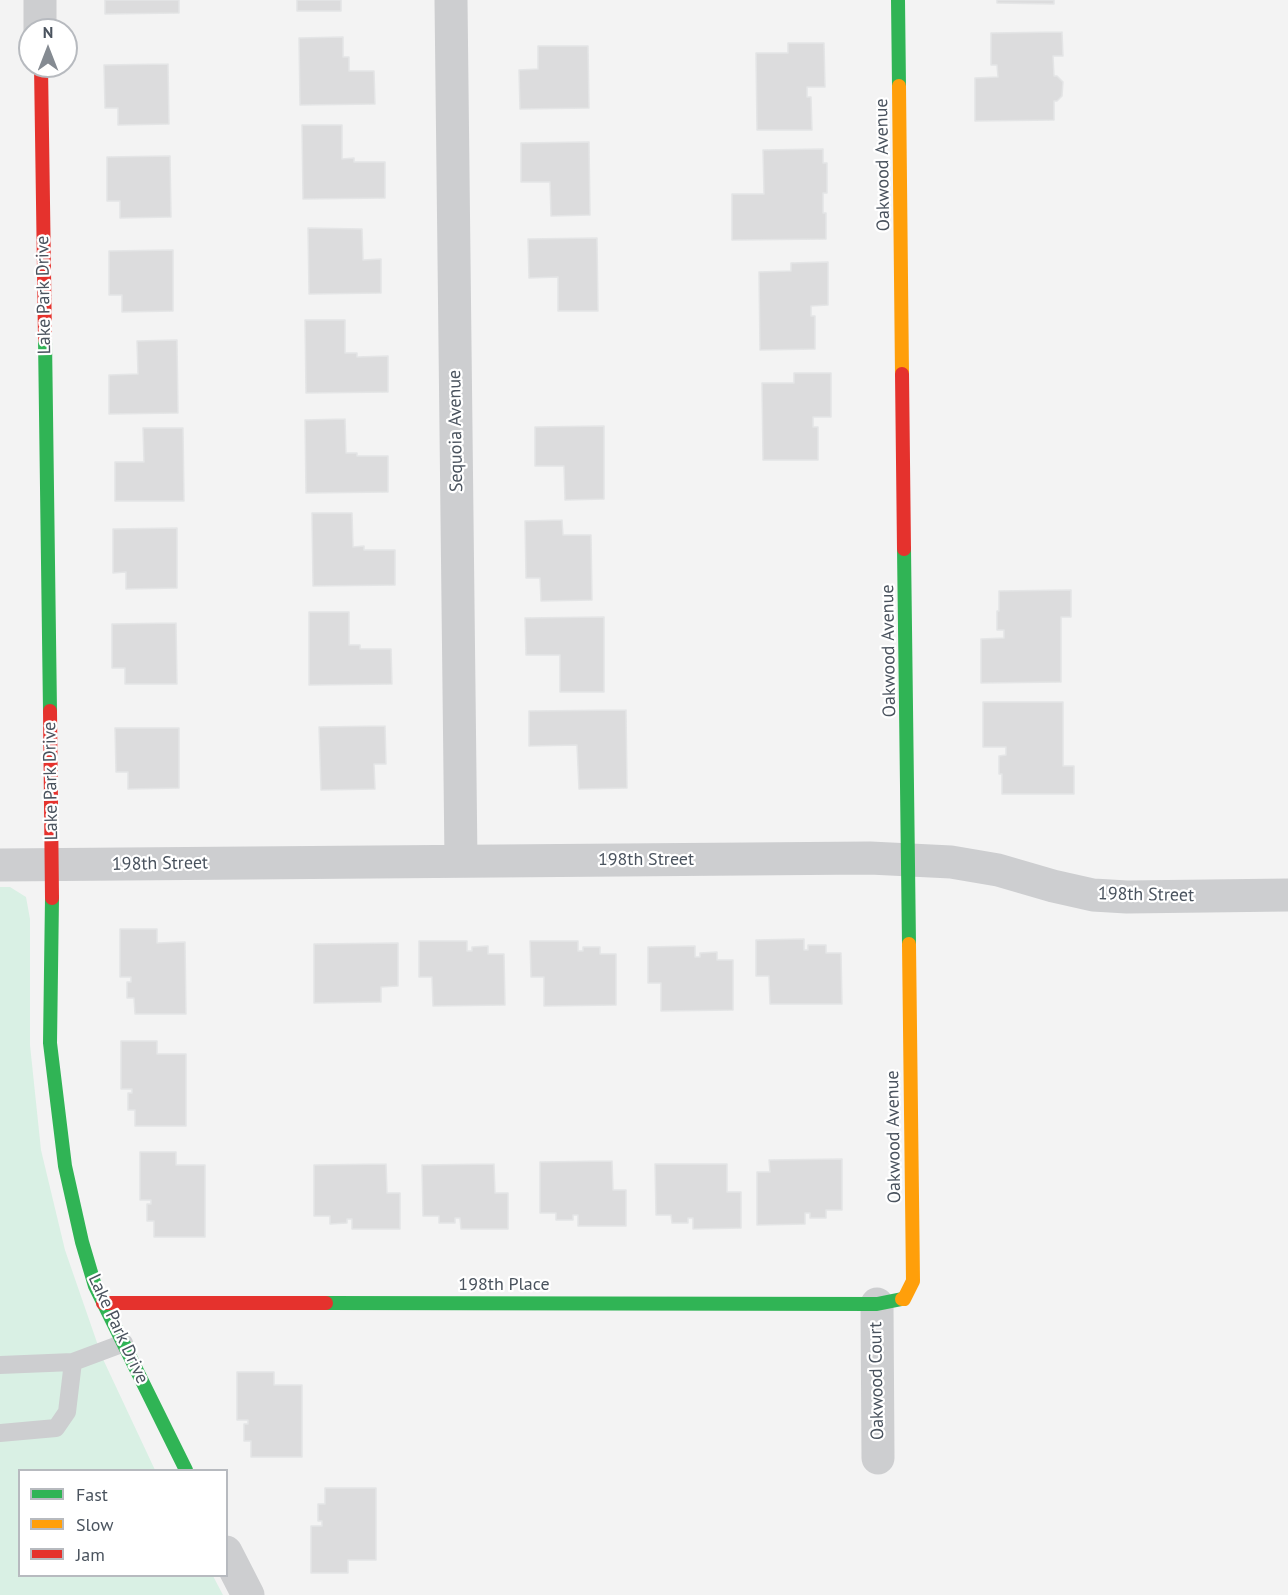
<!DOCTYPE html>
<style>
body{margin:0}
#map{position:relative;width:1288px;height:1595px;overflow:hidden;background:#f3f3f3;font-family:"PT Sans",sans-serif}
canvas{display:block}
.legend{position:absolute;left:18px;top:1469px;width:210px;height:108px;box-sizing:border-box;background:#fff;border:2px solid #b7babf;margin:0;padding:8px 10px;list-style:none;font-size:18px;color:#4a535e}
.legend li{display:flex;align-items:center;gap:12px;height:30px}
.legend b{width:30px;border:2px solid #b7babf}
.north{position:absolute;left:18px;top:18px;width:60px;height:60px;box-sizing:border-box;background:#fff;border:2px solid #b7babf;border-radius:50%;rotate:0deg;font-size:16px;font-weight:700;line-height:24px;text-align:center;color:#4a535e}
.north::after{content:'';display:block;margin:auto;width:21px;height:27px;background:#858b92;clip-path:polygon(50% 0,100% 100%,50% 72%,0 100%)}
</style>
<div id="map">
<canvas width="1288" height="1595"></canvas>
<ul class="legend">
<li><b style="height:8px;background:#30b455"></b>Fast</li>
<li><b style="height:8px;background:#ff9f0a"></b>Slow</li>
<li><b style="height:8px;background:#e5322d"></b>Jam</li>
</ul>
<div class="north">N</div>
</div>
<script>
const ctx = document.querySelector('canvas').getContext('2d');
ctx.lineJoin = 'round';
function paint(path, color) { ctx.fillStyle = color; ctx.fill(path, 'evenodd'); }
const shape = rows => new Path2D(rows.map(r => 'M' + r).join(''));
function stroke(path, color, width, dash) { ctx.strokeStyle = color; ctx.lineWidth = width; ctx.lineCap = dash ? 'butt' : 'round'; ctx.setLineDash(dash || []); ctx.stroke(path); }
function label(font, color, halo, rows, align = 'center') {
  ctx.font = font + ' "PT Sans",sans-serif'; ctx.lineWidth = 4.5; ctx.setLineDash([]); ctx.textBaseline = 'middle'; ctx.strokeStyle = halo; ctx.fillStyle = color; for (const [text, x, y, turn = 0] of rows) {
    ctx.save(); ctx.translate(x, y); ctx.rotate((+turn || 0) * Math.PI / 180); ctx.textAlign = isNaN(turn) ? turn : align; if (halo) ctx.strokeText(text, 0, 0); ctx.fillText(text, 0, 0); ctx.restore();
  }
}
const green = shape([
 [0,887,10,887,26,897,30,919,30,1045,41,1150,65,1250,102,1357,155,1470,20,1470,20,1576,213,1576,223,1595,0,1595]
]);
const building = shape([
 [105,0,179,0,179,13,105,14,105,0],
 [297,0,341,0,341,11,297,11,297,0],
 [997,0,1054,0,1054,4,997,3,997,0],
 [1062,32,1063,56,1053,56,1054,76,1057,76,1063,82,1062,96,1057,101,1054,101,1054,120,975,121,975,78,998,77,997,65,991,65,991,33,1062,32],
 [343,37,343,57,349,57,349,71,374,71,375,104,300,105,299,38,343,37],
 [788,43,824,43,825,87,807,87,807,97,811,97,812,130,757,130,756,53,788,53,788,43],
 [538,46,588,46,589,108,520,109,519,70,538,69,538,46],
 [168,64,169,124,118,125,118,108,105,108,104,65,168,64],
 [302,125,342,125,342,159,354,158,354,162,385,162,385,198,303,199,302,125],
 [589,142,590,215,551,216,550,182,521,182,521,143,589,142],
 [823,149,823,163,827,163,827,193,823,193,823,213,826,213,826,239,732,240,732,194,764,194,763,150,823,149],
 [170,156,171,217,120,218,120,201,107,201,107,157,170,156],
 [308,228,362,229,363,260,381,259,381,293,309,294,308,228],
 [597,238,598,311,558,311,558,277,529,278,528,239,597,238],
 [173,250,173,311,122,312,122,295,109,295,109,251,173,250],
 [828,262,828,305,811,306,811,316,815,316,815,349,760,350,759,272,791,271,791,263,828,262],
 [305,320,345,320,345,353,357,353,357,357,388,356,388,392,306,393,305,320],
 [177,340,178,413,109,414,109,375,138,374,137,341,177,340],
 [794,373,831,373,831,417,813,417,813,427,818,427,818,460,763,460,762,383,794,383,794,373],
 [345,419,346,453,357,453,357,456,388,456,388,492,306,493,305,420,345,419],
 [604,426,604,499,565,500,564,466,535,466,535,427,604,426],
 [143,428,183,428,184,501,115,501,115,462,144,462,143,428],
 [312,513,352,513,353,547,364,546,364,550,395,550,395,585,313,586,312,513],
 [562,520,563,535,591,535,592,600,541,601,540,578,526,578,525,521,562,520],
 [177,528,177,588,126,589,126,572,113,573,113,529,177,528],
 [1071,590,1071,617,1061,617,1061,682,981,683,981,639,1004,638,1004,630,997,630,997,611,999,611,999,591,1071,590],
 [309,612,349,612,349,645,360,645,360,649,391,649,392,684,309,685,309,612],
 [604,617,604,692,560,692,560,655,526,655,525,618,604,617],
 [176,623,177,684,125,684,125,668,112,668,112,624,176,623],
 [983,702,1063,702,1063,766,1074,766,1074,794,1002,794,1002,774,999,774,999,756,1006,755,1006,747,983,747,983,702],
 [626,710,627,788,579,789,577,745,529,746,529,711,626,710],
 [385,726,386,764,374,764,375,789,321,790,319,727,385,726],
 [115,728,179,728,179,788,128,789,128,772,116,772,115,728],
 [120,929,157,929,157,943,185,942,186,1014,135,1014,134,998,127,998,127,982,131,982,131,977,120,977,120,929],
 [804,939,804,950,808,950,808,945,826,945,826,953,841,953,842,1004,770,1004,769,976,756,976,756,940,804,939],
 [419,941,467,941,467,951,472,951,472,947,488,946,488,954,504,954,505,1005,433,1006,432,977,419,977,419,941],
 [530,941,578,941,578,951,583,951,583,947,600,947,600,954,616,954,616,1005,544,1006,544,977,531,977,530,941],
 [398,943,398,986,381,987,381,1002,314,1003,314,944,398,943],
 [695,946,695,957,700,957,700,953,717,952,717,960,733,960,733,1010,661,1011,661,983,648,983,648,947,695,946],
 [121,1041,157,1041,157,1054,186,1054,186,1126,135,1126,135,1110,128,1110,128,1093,132,1093,132,1089,121,1089,121,1041],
 [140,1152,176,1152,176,1165,205,1165,205,1237,154,1237,154,1221,147,1221,147,1204,151,1204,151,1200,140,1200,140,1152],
 [842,1159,842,1210,826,1210,826,1218,810,1218,810,1213,805,1213,805,1224,757,1225,757,1172,770,1172,769,1160,842,1159],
 [612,1161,613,1190,626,1190,626,1226,578,1226,578,1215,573,1215,573,1220,556,1220,556,1213,540,1213,540,1162,612,1161],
 [386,1164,387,1193,400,1193,400,1229,352,1229,352,1219,347,1219,347,1223,330,1224,330,1216,314,1216,314,1165,386,1164],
 [494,1164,495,1193,508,1193,508,1229,461,1229,460,1218,455,1218,455,1223,439,1223,439,1216,423,1216,422,1165,494,1164],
 [655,1164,727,1164,727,1192,741,1192,741,1228,693,1229,693,1218,688,1218,688,1223,672,1223,671,1215,656,1215,655,1164],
 [237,1372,274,1372,274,1385,302,1385,302,1457,251,1457,251,1441,244,1441,244,1424,248,1424,248,1420,237,1420,237,1372],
 [325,1488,376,1488,376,1560,348,1560,348,1573,311,1573,311,1526,322,1526,322,1521,318,1521,318,1504,325,1504,325,1488]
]);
const lane = shape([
 [0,1365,73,1362,124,1343],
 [0,1433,56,1428,67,1412,73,1362]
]);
const street = shape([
 [40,0,40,30],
 [451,0,461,861],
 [0,865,870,858,951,862,998,870,1053,886,1093,895,1127,897,1288,895],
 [877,1304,878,1458],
 [226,1552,248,1595]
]);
const fast = shape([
 [898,0,899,86],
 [45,339,50,711],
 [904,549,909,944],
 [52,898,50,1043,65,1166,82,1242,95,1286,186,1470],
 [326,1303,877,1304,902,1299]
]);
const slow = shape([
 [899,86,902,374],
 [902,1299,904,1299,913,1281,909,944]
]);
const jam = shape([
 [41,66,45,339],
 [902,374,904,549],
 [50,711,52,898],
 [103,1303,326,1303]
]);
const streetNames = [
 ["Oakwood Avenue",883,165,-91],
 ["Lake Park Drive",44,295,-91],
 ["Sequoia Avenue",456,431,-91],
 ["Oakwood Avenue",889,651,-91],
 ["Lake Park Drive",51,781,-91],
 ["198th Street",646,860],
 ["198th Street",160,864,-1],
 ["198th Street",1146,895,1],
 ["Oakwood Avenue",894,1137,-91],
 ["198th Place",504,1285],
 ["Lake Park Drive",118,1329,65],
 ["Oakwood Court",877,1381,-91]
];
paint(green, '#d9f0e4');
paint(building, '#dcdcdd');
stroke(building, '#e4e5e6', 1.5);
stroke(lane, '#cdced0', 18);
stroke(street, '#cdced0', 33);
stroke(fast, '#30b455', 14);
stroke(slow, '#ff9f0a', 14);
stroke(jam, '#e5322d', 14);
label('18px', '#4a535e', '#fff', streetNames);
</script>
